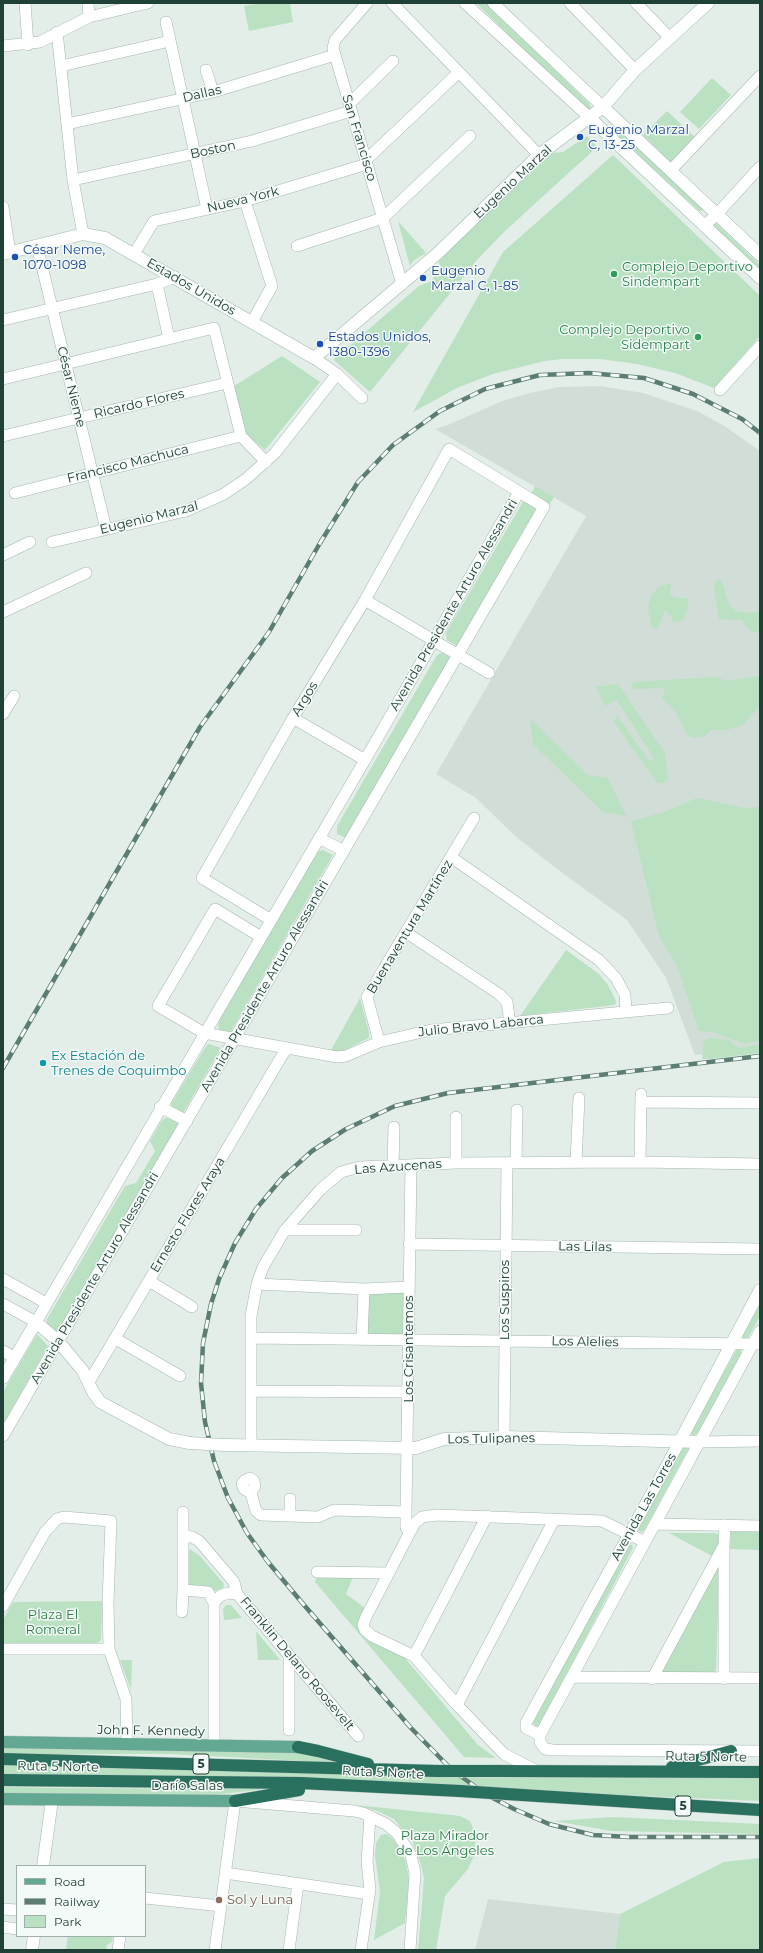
<!DOCTYPE html>
<meta charset="utf-8">
<style>
body{margin:0}
#map{position:relative;width:763px;height:1953px;overflow:hidden;background:#e3eee8;font-family:Montserrat,sans-serif}
canvas{display:block}
.frame{position:absolute;inset:0;border:4px solid #204137;pointer-events:none}
.legend{position:absolute;left:16px;top:1865px;width:130px;height:72px;box-sizing:border-box;background:#f4faf7;border:1px solid #9fb0aa;margin:0;padding:5px 7px;list-style:none;font-size:12px;color:#204137}
.legend li{display:flex;align-items:center;gap:8px;height:20px}
.legend b{width:20px;border:1px solid #9fb0aa}
</style>
<div id="map">
<canvas width="763" height="1953"></canvas>
<div class="frame"></div>
<ul class="legend">
<li><b style="height:5px;background:#63a892"></b>Road</li>
<li><b style="height:5px;background:#5b7d72"></b>Railway</li>
<li><b style="height:11px;background:#bae1c2"></b>Park</li>
</ul>
</div>
<script>
const ctx = document.querySelector('canvas').getContext('2d');
ctx.lineJoin = 'round';
function paint(path, color) { ctx.fillStyle = color; ctx.fill(path, 'evenodd'); }
const shape = rows => new Path2D(rows.map(r => 'M' + r).join(''));
function stroke(path, color, width, dash) { ctx.strokeStyle = color; ctx.lineWidth = width; ctx.lineCap = dash ? 'butt' : 'round'; ctx.setLineDash(dash || []); ctx.stroke(path); }
function label(font, color, halo, rows, align = 'center') {
  ctx.font = font + ' Montserrat,sans-serif'; ctx.lineWidth = 3; ctx.setLineDash([]); ctx.textBaseline = 'middle'; ctx.strokeStyle = halo; ctx.fillStyle = color; for (const [text, x, y, turn = 0] of rows) {
    ctx.save(); ctx.translate(x, y); ctx.rotate((+turn || 0) * Math.PI / 180); ctx.textAlign = isNaN(turn) ? turn : align; if (halo) ctx.strokeText(text, 0, 0); ctx.fillText(text, 0, 0); ctx.restore();
  }
}
const built = shape([
 [600,386,643,393,697,411,723,425,760,451,760,1049,695,1055,666,978,627,920,557,869,515,836,476,798,436,774,586,516,435,429,448,425,502,401,530,393,559,387],
 [488,1899,620,1914,615,1950,475,1950]
]);
const green = shape([
 [262,3,290,3,293,22,249,31,244,6],
 [476,3,487,3,590,104,591,108,588,110,585,110],
 [712,78,731,95,699,129,680,112],
 [667,111,696,138,672,164,643,135],
 [622,131,703,209,702,211,699,211,618,136],
 [587,136,597,147,505,231,477,260,370,392,335,361,334,359,419,286,430,282,439,271,439,261,542,160,552,153,563,152],
 [613,155,760,296,760,336,714,388,675,373,637,364,600,359,562,359,545,361,493,374,457,388,413,412,503,252],
 [398,221,426,253,413,261,410,266],
 [715,224,717,224,760,265,760,273,713,226],
 [282,356,320,382,265,450,244,432,234,386],
 [535,486,554,497,549,505,531,494],
 [524,500,537,507,457,646,447,640,446,633],
 [717,579,722,582,728,603,735,611,749,613,760,611,760,631,752,632,741,620,719,619,714,589],
 [672,583,669,594,676,598,687,598,688,606,683,620,673,623,671,616,665,610,658,628,652,628,648,609,651,595,660,586],
 [442,653,452,658,348,839,337,834,337,826,437,655],
 [760,676,760,703,758,708,743,725,726,730,711,730,705,736,692,738,686,733,675,711,662,698,665,690,664,688,634,689,631,685,634,682,715,677,728,681],
 [618,684,665,753,668,780,658,784,614,722,617,715,649,761,654,758,616,699,605,706,596,687],
 [530,719,588,775,608,778,626,816,603,812,533,744],
 [697,798,745,808,760,807,760,1040,745,1044,713,1032,699,1031,677,966,659,936,631,821,662,813],
 [323,850,333,855,230,1033,220,1031,218,1025,221,1017,315,852],
 [566,950,599,974,608,985,616,1001,615,1005,520,1016],
 [360,998,369,1032,369,1038,340,1052,331,1050],
 [710,1038,728,1040,739,1048,760,1044,760,1053,710,1059,702,1059,704,1040],
 [209,1044,221,1048,182,1115,172,1109,171,1104,206,1046],
 [165,1118,169,1118,179,1123,57,1334,47,1323,47,1319,125,1186,136,1183,155,1151,150,1141,161,1122],
 [368,1291,405,1292,404,1339,367,1338],
 [760,1301,760,1316,748,1338,744,1339,742,1336],
 [37,1334,48,1346,3,1424,3,1392],
 [737,1349,741,1350,741,1354,699,1432,693,1436,690,1432],
 [689,1446,689,1448,644,1531,640,1532,638,1530,683,1447],
 [731,1532,760,1532,760,1550,730,1549],
 [669,1533,716,1533,718,1535,718,1544,712,1556],
 [629,1545,632,1545,633,1548,539,1726,535,1727,533,1722],
 [190,1549,200,1556,224,1584,223,1588,215,1591,188,1585,187,1555],
 [720,1559,716,1670,713,1674,664,1674,662,1670],
 [318,1574,353,1577,346,1594,365,1608,359,1619,404,1657,478,1745,496,1758,464,1757,315,1582],
 [102,1601,101,1640,97,1644,3,1643,3,1620,13,1602],
 [226,1605,231,1605,242,1618,224,1620,223,1609],
 [256,1631,280,1660,258,1660],
 [120,1660,132,1660,131,1690],
 [3,1747,302,1753,341,1763,171,1754,3,1754],
 [3,1764,477,1778,760,1778,760,1801,576,1793,343,1779,3,1775],
 [3,1787,64,1788,266,1789,204,1796,3,1796],
 [356,1805,460,1816,470,1821,476,1836,474,1856,468,1869,445,1896,436,1950,418,1950,424,1878,420,1861,412,1841,394,1819,377,1811],
 [613,1817,760,1824,760,1834,611,1831,555,1821],
 [387,1834,393,1839,400,1849,406,1862,409,1880,405,1923,374,1940,380,1892,375,1855,376,1843,381,1835],
 [760,1858,760,1950,615,1950,620,1914,724,1862],
 [68,1936,113,1936,112,1942,107,1945,106,1950,66,1950]
]);
const street = shape([
 [25,3,28,45],
 [88,3,89,17],
 [367,3,335,40,333,48,402,284],
 [392,3,539,155],
 [465,3,590,118],
 [493,3,603,107],
 [570,3,635,70],
 [636,3,670,38],
 [166,22,207,209],
 [57,32,73,180,83,234],
 [3,46,40,42,89,17,148,3],
 [61,66,170,41],
 [206,70,213,92],
 [349,104,393,61],
 [67,124,213,92,335,55],
 [366,160,458,73],
 [671,170,760,76],
 [73,180,252,141,351,111],
 [245,201,272,286,252,322],
 [3,207,10,253],
 [704,226,717,214,760,167],
 [37,246,106,529],
 [297,246,383,218,470,136],
 [134,254,154,221,245,201,367,164],
 [157,284,169,339],
 [3,320,157,284,175,277],
 [314,358,337,374,362,398],
 [3,379,214,328,241,436,266,462],
 [720,390,760,346],
 [3,436,227,383],
 [15,493,241,436],
 [52,542,186,511,224,494,246,479,275,453,337,374],
 [3,555,30,542],
 [365,600,489,673],
 [3,612,86,573],
 [3,714,14,696],
 [293,718,365,760],
 [319,838,344,851],
 [451,857,599,960,616,978,625,995,626,1012],
 [407,933,499,994,507,1002,510,1023],
 [261,937,215,909,158,1006,204,1033,337,1057,346,1056,379,1042,431,1030,668,1008],
 [379,1042,367,997,474,818],
 [641,1102,760,1103],
 [160,1107,187,1121],
 [576,1162,579,1098],
 [640,1162,641,1094],
 [456,1163,456,1117],
 [516,1163,517,1110],
 [393,1165,394,1127],
 [285,1230,356,1230],
 [409,1244,760,1249],
 [3,1279,46,1303],
 [149,1281,192,1307],
 [257,1284,364,1289,409,1287],
 [3,1304,36,1322,365,760,519,492],
 [760,1331,540,1735,540,1742,545,1749,553,1750,760,1751],
 [251,1338,758,1344],
 [116,1339,180,1376],
 [362,1340,364,1289],
 [3,1351,15,1358],
 [89,1382,286,1049],
 [251,1391,409,1392],
 [3,1436,544,507,449,449,365,600,293,718,202,878,271,920],
 [504,1437,507,1163],
 [700,1442,760,1441],
 [251,1445,251,1316,257,1284,263,1267,285,1230,320,1190,341,1172,360,1167,456,1163,640,1162,760,1164],
 [251,1493,244,1489,242,1484,245,1480,250,1478,254,1481,255,1486,251,1493,256,1511,261,1515,318,1517,334,1510,406,1512],
 [183,1512,183,1590,208,1592,214,1603],
 [290,1515,290,1499],
 [655,1524,760,1526],
 [410,1532,406,1528,406,1512,411,1165],
 [184,1536,192,1537,199,1541,234,1582,237,1594],
 [317,1572,388,1573],
 [3,1606,45,1532,57,1519,64,1517,111,1521,108,1603,109,1649,126,1699,127,1744],
 [182,1612,183,1590],
 [3,1649,109,1649],
 [414,1656,487,1516],
 [572,1677,760,1678],
 [652,1679,724,1545,725,1525],
 [724,1679,724,1547],
 [457,1705,554,1520],
 [289,1730,289,1656],
 [540,1735,526,1728,526,1723,680,1441],
 [214,1746,214,1603,220,1596,228,1593,237,1594,358,1736],
 [537,1771,504,1754,457,1705,414,1656,372,1636,365,1630,363,1625,366,1617,410,1532,415,1523,422,1517,437,1515,602,1521,645,1542],
 [225,1873,369,1894],
 [145,1898,221,1906],
 [3,1909,17,1910],
 [3,1927,17,1929],
 [118,1950,120,1936],
 [215,1950,235,1801,354,1811,363,1813,386,1824,397,1833,411,1855,415,1873,410,1950],
 [289,1950,298,1884],
 [361,1950,370,1889,367,1862,370,1816]
]);
const secondary = shape([
 [603,107,760,255],
 [590,118,760,278],
 [3,254,83,234,105,238,314,358,438,253,539,155,603,107,635,70,708,3],
 [3,1378,36,1322,58,1341,83,1371,93,1392,100,1402,169,1439,190,1443],
 [680,1441,760,1290],
 [224,1445,416,1448,444,1439,504,1437,700,1442],
 [43,1866,52,1800],
 [32,1950,34,1936]
]);
const primary = shape([
 [3,1742,298,1747],
 [3,1799,235,1801]
]);
const highway = shape([
 [298,1747,318,1751,368,1764],
 [3,1759,437,1771],
 [672,1767,731,1751],
 [495,1771,760,1772],
 [3,1780,301,1783,460,1791],
 [538,1796,760,1810],
 [235,1801,299,1790]
]);
const rail = shape([
 [760,1056,448,1093,395,1106,346,1129,312,1151,282,1178,256,1209,235,1243,219,1279,211,1304,203,1343,201,1383,205,1422,214,1461,228,1498,247,1533,268,1562,304,1605,411,1728,452,1770,487,1795,514,1809,549,1824,593,1835,629,1837,760,1837],
 [3,1068,200,727,269,632,320,543,358,482,393,445,440,411,485,389,540,375,589,373,644,378,693,394,742,419,760,433]
]);
const secondaryBridge = shape([
 [190,1443,224,1445]
]);
const highwayBridge = shape([
 [437,1771,495,1771],
 [460,1791,538,1796]
]);
const markers = [
 [580,137,4,"#1a4fb4"],
 [15,257,4,"#1a4fb4"],
 [614,274,4,"#2e9e5b"],
 [423,278,4,"#1a4fb4"],
 [698,337,4,"#2e9e5b"],
 [320,344,4,"#1a4fb4"],
 [43,1063,4,"#0f9aa8"],
 [219,1900,4,"#8d6e63"]
];
const shields = [
 [201,1764,16],
 [683,1806,16]
];
const shieldNames = [
 ["5",201,1764],
 ["5",683,1806]
];
const streetNames = [
 ["Dallas",202,94,-13],
 ["San Francisco",359,138,73],
 ["Boston",213,150,-12],
 ["Eugenio Marzal",513,182,-43],
 ["Nueva York",243,200,-14],
 ["Estados Unidos",191,287,30],
 ["César Nieme",71,387,76],
 ["Ricardo Flores",139,404,-13],
 ["Francisco Machuca",128,464,-14],
 ["Eugenio Marzal",149,518,-14],
 ["Avenida Presidente Arturo Alessandri",454,605,-60],
 ["Argos",305,699,-59],
 ["Buenaventura Martínez",410,927,-59],
 ["Avenida Presidente Arturo Alessandri",265,986,-60],
 ["Julio Bravo Labarca",481,1026,-6],
 ["Las Azucenas",398,1167,-4],
 ["Ernesto Flores Araya",188,1215,-59],
 ["Las Lilas",585,1247,1],
 ["Avenida Presidente Arturo Alessandri",95,1278,-60],
 ["Los Suspiros",505,1300,-90],
 ["Los Alelies",585,1342,1],
 ["Los Crisantemos",409,1349,-90],
 ["Los Tulipanes",491,1439,-1],
 ["Avenida Las Torres",644,1507,-61],
 ["Franklin Delano Roosevelt",297,1664,50],
 ["John F. Kennedy",151,1731,1],
 ["Ruta 5 Norte",706,1757,1],
 ["Ruta 5 Norte",58,1767,1],
 ["Ruta 5 Norte",383,1773,3],
 ["Darío Salas",187,1786]
];
const transitNames = [
 ["Eugenio Marzal",588,130],
 ["C, 13-25",588,145],
 ["César Neme,",23,250],
 ["1070-1098",23,265],
 ["Eugenio",431,271],
 ["Marzal C, 1-85",431,286],
 ["Estados Unidos,",328,337],
 ["1380-1396",328,352]
];
const leisureNames = [
 ["Complejo Deportivo",622,267],
 ["Sindempart",622,282],
 ["Complejo Deportivo",690,330,"right"],
 ["Sidempart",690,345,"right"]
];
const cultureNames = [
 ["Ex Estación de",51,1056],
 ["Trenes de Coquimbo",51,1071]
];
const parkNames = [
 ["Plaza El",53,1615],
 ["Romeral",53,1630],
 ["Plaza Mirador",445,1836],
 ["de Los Ángeles",445,1851]
];
const educationNames = [
 ["Sol y Luna",227,1900]
];
paint(built, '#d1ded7');
paint(green, '#bae1c2');
stroke(street, '#a5b7af', 12);
stroke(secondary, '#a0bbb0', 13);
stroke(primary, '#c1cac7', 13);
stroke(highway, '#c1cac7', 13);
stroke(street, '#fff', 11);
stroke(secondary, '#fff', 12);
stroke(primary, '#63a892', 12);
stroke(highway, '#29715e', 12);
stroke(rail, '#5b7d72', 4.5);
stroke(rail, '#f4faf7', 3, [9]);
stroke(secondaryBridge, '#a0bbb0', 13, []);
stroke(highwayBridge, '#c1cac7', 13, []);
stroke(secondaryBridge, '#fff', 12);
stroke(highwayBridge, '#29715e', 12);
for (const [x, y, r, color] of markers) { const dot = new Path2D(); dot.arc(x, y, r, 0, 2 * Math.PI); ctx.fillStyle = color; ctx.fill(dot); stroke(dot, '#f4faf7', 1.5); }
for (const [x, y, w] of shields) { const box = new Path2D(); box.roundRect(x - w / 2, y - 10, w, 20, 3); ctx.fillStyle = '#f4faf7'; ctx.fill(box); stroke(box, '#204137', 1); }
label('bold 12px', '#204137', null, shieldNames);
label('13px', '#204137', '#f4faf7', streetNames);
label('13px', '#164399', '#f4faf7', transitNames, 'left');
label('13px', '#27864d', '#f4faf7', leisureNames, 'left');
label('13px', '#0d838f', '#f4faf7', cultureNames, 'left');
label('13px', '#277c43', '#f4faf7', parkNames);
label('13px', '#785e54', '#f4faf7', educationNames, 'left');
</script>
